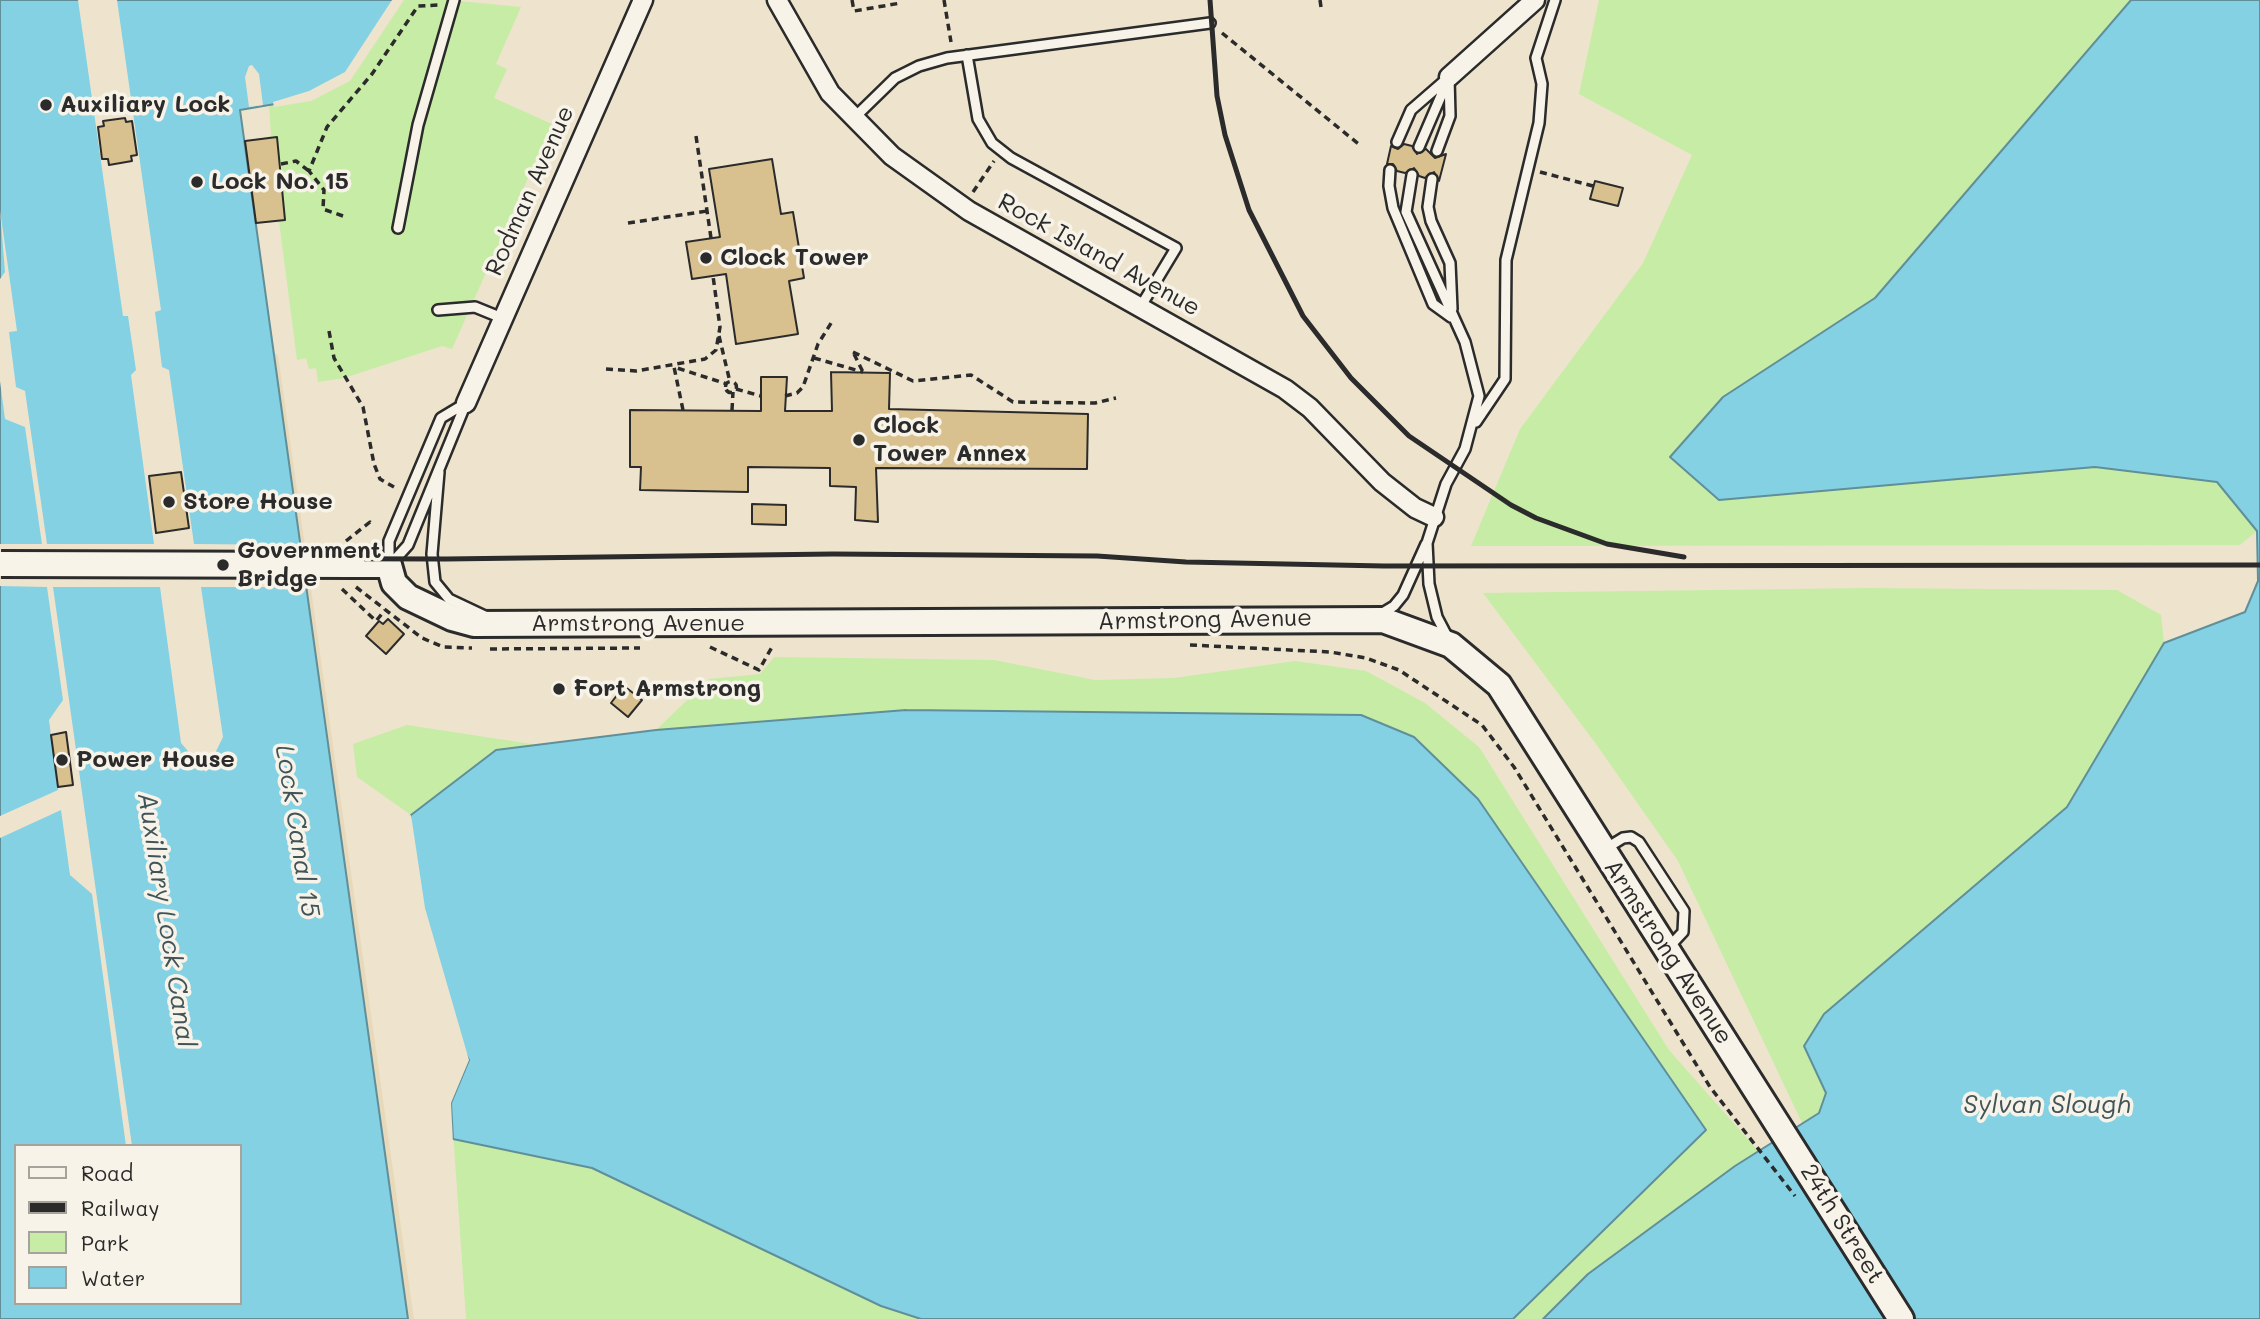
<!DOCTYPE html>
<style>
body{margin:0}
#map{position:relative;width:2260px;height:1319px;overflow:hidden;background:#eee4cd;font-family:Mali,sans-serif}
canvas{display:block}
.legend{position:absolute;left:14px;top:1144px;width:228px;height:161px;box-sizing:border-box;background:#f7f3e8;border:2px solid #a5a39c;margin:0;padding:9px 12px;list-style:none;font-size:21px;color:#2b2b2b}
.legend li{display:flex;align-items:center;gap:14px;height:35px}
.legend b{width:35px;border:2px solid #a5a39c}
</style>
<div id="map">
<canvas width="2260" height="1319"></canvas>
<ul class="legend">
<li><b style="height:9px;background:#f7f3e8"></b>Road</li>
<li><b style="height:9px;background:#2b2b2b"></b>Railway</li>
<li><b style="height:19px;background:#c6eca6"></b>Park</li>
<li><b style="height:19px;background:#84d1e4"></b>Water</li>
</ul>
</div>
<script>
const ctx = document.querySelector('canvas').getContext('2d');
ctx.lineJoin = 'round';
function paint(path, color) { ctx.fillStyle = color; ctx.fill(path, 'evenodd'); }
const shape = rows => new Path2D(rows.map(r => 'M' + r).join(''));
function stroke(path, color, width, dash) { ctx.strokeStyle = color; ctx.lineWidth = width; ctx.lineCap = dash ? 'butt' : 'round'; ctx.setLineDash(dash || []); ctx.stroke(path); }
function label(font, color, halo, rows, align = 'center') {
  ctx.font = font + ' Mali,sans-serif'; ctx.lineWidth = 7; ctx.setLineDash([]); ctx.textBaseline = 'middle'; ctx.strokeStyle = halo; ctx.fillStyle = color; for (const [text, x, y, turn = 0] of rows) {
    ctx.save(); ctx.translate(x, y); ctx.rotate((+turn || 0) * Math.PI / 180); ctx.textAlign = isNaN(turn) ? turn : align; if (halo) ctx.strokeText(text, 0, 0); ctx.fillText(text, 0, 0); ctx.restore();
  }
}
const built = shape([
 [273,353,278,355,414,1319,408,1319]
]);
const green = shape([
 [400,0,449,0,521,7,496,64,507,69,494,98,552,124,452,349,442,346,344,378,318,382,316,368,309,369,306,358,297,360,279,221,256,224,245,141,271,136,269,104,310,98],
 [1599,0,2260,0,2218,482,2257,531,2240,545,1471,546,1520,429,1643,263,1692,155,1579,94],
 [1868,588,2117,590,2161,615,2164,643,2068,807,1824,1014,1804,1046,1826,1093,1819,1113,1803,1125,1678,861,1596,744,1483,593],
 [774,657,994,660,1095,680,1174,678,1295,661,1366,671,1425,703,1479,747,1669,1050,1760,1153,1569,1319,1338,1319,1639,1037,1478,799,1414,737,1361,715,906,710,656,730,709,679,760,674],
 [407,725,538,745,608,736,411,815,357,777,353,744],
 [451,1103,1168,1319,466,1319]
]);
const water = shape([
 [0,0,400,0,347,78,310,98,240,110,408,1319,0,1319,0,0],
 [16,1146,240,1146,240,1303,16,1303,16,1146],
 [2131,0,2260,0,2260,1319,1543,1319,1588,1274,1735,1166,1819,1113,1826,1093,1804,1046,1824,1014,2067,807,2164,643,2245,612,2258,581,2257,531,2217,482,2095,467,1719,500,1670,457,1723,397,1875,298,2131,0],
 [906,710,1361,715,1414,737,1478,799,1706,1130,1513,1319,921,1319,881,1306,592,1168,453,1139,451,1103,469,1060,433,993,400,840,411,815,496,750,656,730,906,710]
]);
const pier = shape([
 [78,0,117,0,161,310,155,312,162,367,169,370,194,544,303,545,309,587,201,587,223,737,206,772,181,743,160,587,53,587,132,1146,126,1146,92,894,70,875,61,810,0,838,0,816,58,790,49,720,63,700,47,587,0,586,0,544,42,544,25,427,5,419,0,381,0,279,5,272,0,210,17,331,9,332,16,387,25,391,47,544,154,544,131,375,136,370,128,316,123,316],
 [392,0,404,0,350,81,311,101,274,107,273,102,309,91,345,72],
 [252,65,259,74,263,105,249,107,245,77,249,66],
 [411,815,425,908,469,1060,451,1103,453,1143,450,1140,447,1103,465,1060,430,994,396,840,407,816]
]);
const building = shape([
 [125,118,126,122,132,121,137,155,131,156,132,161,109,165,108,159,102,159,98,127,104,126,103,121,125,118],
 [277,137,285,220,256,223,245,141,277,137],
 [1404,144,1412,146,1417,154,1426,149,1435,158,1446,154,1439,181,1434,172,1425,178,1419,176,1414,168,1405,173,1397,171,1393,164,1387,164,1391,146,1398,149,1404,144],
 [772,159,781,214,793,212,804,278,789,281,798,334,736,344,726,274,692,279,686,242,720,237,709,169,772,159],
 [1595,181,1623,188,1618,206,1590,199,1595,181],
 [831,372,890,373,889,409,1088,414,1087,469,876,468,878,522,855,520,856,487,830,486,830,468,748,467,748,492,640,490,641,467,630,467,630,410,761,411,761,377,787,377,785,411,832,411,831,372],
 [181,472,189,528,156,533,149,476,181,472],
 [752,504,786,505,786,525,752,524,752,504],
 [388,619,404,634,386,654,366,636,379,621,383,624,388,619],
 [624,686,642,700,628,717,611,703,624,686],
 [66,732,73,785,58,787,51,735,66,732]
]);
const path = shape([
 [852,0,854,11,901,3],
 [944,0,951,42],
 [1320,0,1321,7],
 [1222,33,1361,146],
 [696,136,711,238],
 [281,164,296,161,309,171],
 [1540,172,1593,186],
 [973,192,994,161],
 [343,216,323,209,324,190,309,171,327,127,372,74,418,6,440,5],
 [628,223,707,211],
 [329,331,334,358,363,407,374,464,380,479,394,487],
 [719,336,730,382],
 [853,352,913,381,971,375,1013,402,1095,403,1116,398],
 [854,354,863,372],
 [814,358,863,372],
 [606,369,636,371,705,359,716,350,720,327,713,276],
 '725.5 387a5.5 5.5 0 1 1 11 0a5.5 5.5 0 1 1-11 0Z',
 [736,389,761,396],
 [785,396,797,393,803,387,818,344,833,320],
 [683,410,674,367,727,384],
 [732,410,733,392],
 [346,541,370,522,373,526],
 [356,587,422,638,443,647,472,648],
 [342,589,376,621,385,610],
 [1190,645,1330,652,1366,658,1399,670,1482,725,1514,767,1710,1087,1795,1196],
 [710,647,759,670,772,647],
 [490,649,640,648]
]);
const lane = shape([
 [967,55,978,119,992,143,1011,158,1176,248,1141,306],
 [854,118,895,78,919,66,947,58,1210,23],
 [1397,142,1411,110,1449,77],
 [1419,147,1447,82],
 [1437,151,1450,116,1449,77],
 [1390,170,1389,186,1393,208,1433,304,1451,317],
 [1412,175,1406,212,1465,342,1479,396,1465,449,1446,484,1427,543,1429,584,1437,617,1449,640],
 [1432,179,1428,207,1431,221,1450,263,1452,309],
 [398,228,418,125,454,0],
 [438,310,475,307,502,318],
 [1476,422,1505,379,1506,260,1539,123,1542,84,1536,58,1555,0],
 [439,472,432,554,435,582,449,599,485,616],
 [389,562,389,541,441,418,466,403],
 [390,565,408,545,466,403],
 [1379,615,1394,606,1403,595,1426,544],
 [1605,849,1623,838,1631,837,1639,842,1684,911,1683,932,1668,948]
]);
const street = shape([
 [777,0,830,93,892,156,969,211,1285,389,1310,408,1382,482,1415,508,1434,517],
 [1449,77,1535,0],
 [466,403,643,0]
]);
const secondary = shape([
 [353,565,389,565,394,583,408,597,452,618,474,624,1383,620,1451,645,1499,685,1901,1319]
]);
const rail = shape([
 [1210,0,1217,96,1225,135,1249,210,1303,316,1351,378,1409,436,1511,505,1536,518,1607,544,1684,557],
 [0,558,446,559,833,554,1097,556,1186,562,1384,566,2260,565]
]);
const secondaryBridge = shape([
 [1,564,353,565]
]);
const markers = [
 [46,105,7,"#2b2b2b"],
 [197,182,7,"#2b2b2b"],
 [706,258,7,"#2b2b2b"],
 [859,440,7,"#2b2b2b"],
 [169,502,7,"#2b2b2b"],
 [223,565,7,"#2b2b2b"],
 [559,689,7,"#2b2b2b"],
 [62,760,7,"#2b2b2b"]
];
const poiNames = [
 ["Auxiliary Lock",60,105],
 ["Lock No. 15",211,182],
 ["Clock Tower",720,258],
 ["Clock",873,426],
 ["Tower Annex",873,454],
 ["Store House",183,502],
 ["Government",237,551],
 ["Bridge",237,579],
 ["Fort Armstrong",573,689],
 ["Power House",76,760]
];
const streetNames = [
 ["Rodman Avenue",530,191,-66],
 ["Rock Island Avenue",1099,255,29],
 ["Armstrong Avenue",1205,620,-1],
 ["Armstrong Avenue",638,624],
 ["Armstrong Avenue",1668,952,57],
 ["24th Street",1842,1224,58]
];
const waterNames = [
 ["Lock Canal 15",297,831,81],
 ["Auxiliary Lock Canal",166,920,81],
 ["Sylvan Slough",2047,1105]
];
paint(built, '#e8d9ba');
paint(green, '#c6eca6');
paint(water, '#84d1e4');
stroke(water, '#608f9a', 2);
paint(pier, '#eee4cd');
paint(building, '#d9c08f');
stroke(building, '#2b2b2b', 2);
stroke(lane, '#2b2b2b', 14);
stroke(street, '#2b2b2b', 23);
stroke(secondary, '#2b2b2b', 30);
stroke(path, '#2b2b2b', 3.5, [7, 5]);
stroke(lane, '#f7f3e8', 9);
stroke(street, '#f7f3e8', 18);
stroke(secondary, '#f7f3e8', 24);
stroke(rail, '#2b2b2b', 5);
stroke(secondaryBridge, '#2b2b2b', 30, []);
stroke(secondaryBridge, '#f7f3e8', 24);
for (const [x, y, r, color] of markers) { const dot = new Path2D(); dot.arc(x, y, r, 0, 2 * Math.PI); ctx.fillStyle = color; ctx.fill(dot); stroke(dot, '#f7f3e8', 2.5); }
label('bold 24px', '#2b2b2b', '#f7f3e8', poiNames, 'left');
label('24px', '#2b2b2b', '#f7f3e8', streetNames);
label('italic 26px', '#415459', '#f7f3e8', waterNames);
</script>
